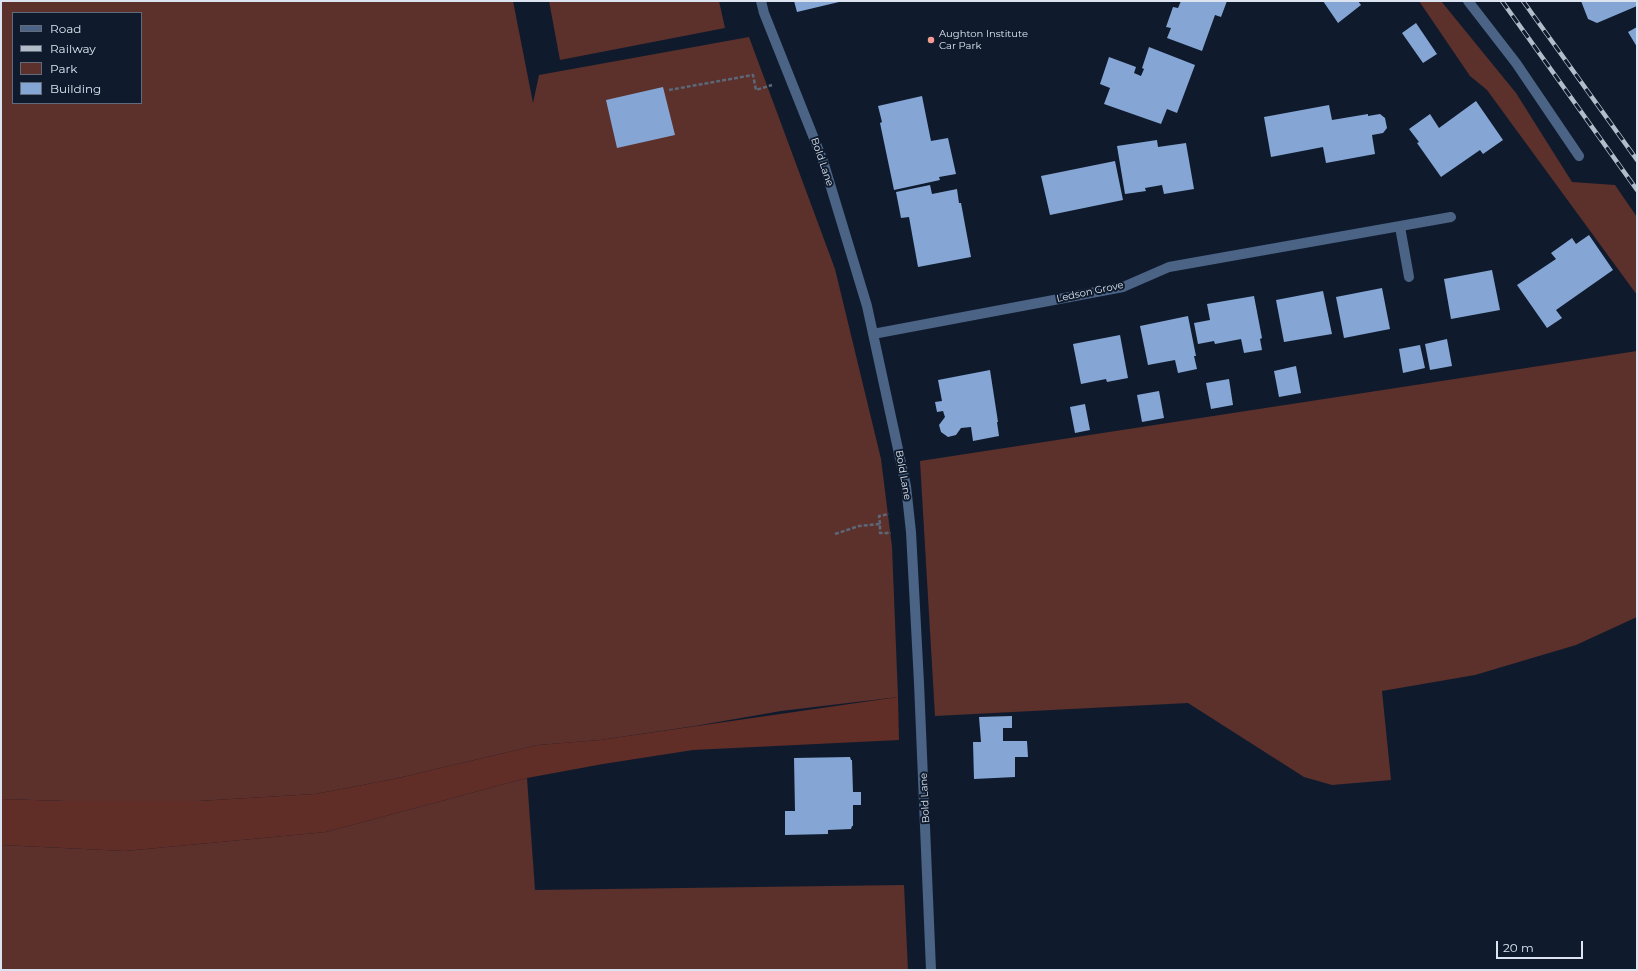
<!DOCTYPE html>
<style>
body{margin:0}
#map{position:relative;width:1638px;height:971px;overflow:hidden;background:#0f1b2d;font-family:Montserrat,sans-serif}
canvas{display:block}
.frame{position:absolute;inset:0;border:2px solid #dbe4f0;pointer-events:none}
.legend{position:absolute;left:12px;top:12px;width:130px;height:92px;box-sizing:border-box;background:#0f1b2d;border:1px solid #616b7b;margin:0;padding:5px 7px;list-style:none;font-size:12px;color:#dbe4f0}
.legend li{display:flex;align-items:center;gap:8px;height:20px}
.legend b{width:20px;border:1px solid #616b7b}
.scale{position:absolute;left:1496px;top:941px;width:87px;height:18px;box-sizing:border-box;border:2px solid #dbe4f0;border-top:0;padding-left:5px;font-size:12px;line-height:14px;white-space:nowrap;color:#dbe4f0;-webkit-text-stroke:3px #0f1b2d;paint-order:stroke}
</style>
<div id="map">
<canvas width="1638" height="971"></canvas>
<div class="frame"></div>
<ul class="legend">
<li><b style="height:5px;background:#4b6385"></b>Road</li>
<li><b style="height:5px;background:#b3bdca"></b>Railway</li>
<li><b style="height:11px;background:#5c302b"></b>Park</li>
<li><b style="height:11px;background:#85a6d4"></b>Building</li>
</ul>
<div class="scale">20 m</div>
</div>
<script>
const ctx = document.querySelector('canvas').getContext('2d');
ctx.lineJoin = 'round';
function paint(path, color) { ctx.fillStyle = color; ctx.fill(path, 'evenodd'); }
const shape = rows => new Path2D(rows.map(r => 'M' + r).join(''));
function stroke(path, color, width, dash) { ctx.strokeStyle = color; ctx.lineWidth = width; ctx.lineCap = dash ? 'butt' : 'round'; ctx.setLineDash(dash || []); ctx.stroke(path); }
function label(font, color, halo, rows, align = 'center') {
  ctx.font = font + ' Montserrat,sans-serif'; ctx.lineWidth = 4; ctx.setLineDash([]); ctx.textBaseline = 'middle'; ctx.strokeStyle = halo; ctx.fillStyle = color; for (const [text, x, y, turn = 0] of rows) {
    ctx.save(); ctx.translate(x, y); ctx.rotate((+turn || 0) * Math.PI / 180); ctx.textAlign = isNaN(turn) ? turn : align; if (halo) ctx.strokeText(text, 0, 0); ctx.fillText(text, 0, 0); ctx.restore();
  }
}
const green = shape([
 [1,1,513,1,533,103,539,75,749,37,835,269,881,459,892,547,898,697,781,711,695,726,600,740,538,745,394,779,315,794,198,801,65,801,1,799],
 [13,13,141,13,141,103,13,103],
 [549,1,719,1,725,28,560,60],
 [1419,1,1441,1,1516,93,1572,182,1615,185,1637,217,1637,295,1487,90,1470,76],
 [1637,351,1637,617,1576,645,1475,675,1382,691,1391,780,1332,785,1304,777,1188,703,935,716,920,461],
 [527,778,535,890,904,885,908,970,1,970,1,845,125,851,326,832]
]);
const forest = shape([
 [898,697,899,740,693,750,603,764,527,778,326,832,125,851,1,845,1,799,65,801,198,801,315,794,394,779,538,745,600,740]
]);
const building = shape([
 [794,1,839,1,839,2,797,12],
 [1181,1,1227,1,1221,17,1215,15,1202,51,1167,38,1171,28,1166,27,1173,7,1178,8],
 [1323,1,1358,1,1361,5,1338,23],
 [1581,1,1637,1,1637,6,1597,23,1588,19],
 [1416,23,1437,54,1423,63,1402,33],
 [1637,27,1637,47,1628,32],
 [1149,47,1195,65,1177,113,1167,109,1161,124,1104,104,1110,88,1100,84,1109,57,1136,67,1134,73,1141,76,1144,69,1142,68],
 [663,87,675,135,617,148,606,100],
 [922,96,931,141,948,138,956,174,939,177,940,180,894,190,880,123,882,122,878,106],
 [1476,101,1503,140,1483,154,1480,150,1441,177,1417,143,1419,142,1409,129,1430,114,1439,128],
 [1329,105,1332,120,1368,114,1368,116,1380,114,1385,118,1387,128,1383,133,1372,135,1375,154,1326,163,1323,147,1271,157,1264,117],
 [1157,140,1158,147,1186,143,1194,189,1164,194,1162,185,1145,188,1146,191,1125,194,1117,146],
 [1115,161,1123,200,1050,215,1041,176],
 [930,185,932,194,957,189,959,203,961,203,971,257,918,267,909,217,901,218,896,192],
 [1589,235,1613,270,1556,310,1562,318,1547,328,1517,285,1556,259,1551,253,1572,238,1576,244],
 [1492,270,1500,310,1451,319,1444,279],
 [1382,288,1390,329,1344,338,1336,297],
 [1323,291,1332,334,1284,342,1276,300],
 [1254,296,1262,338,1260,339,1262,350,1244,353,1241,339,1215,344,1214,341,1198,344,1194,323,1210,320,1207,304],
 [1188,316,1196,356,1194,356,1197,369,1178,373,1175,360,1148,365,1140,326],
 [1120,335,1128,378,1107,382,1106,379,1081,384,1073,344],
 [1447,339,1452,366,1430,370,1425,344],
 [1420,345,1425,368,1403,373,1399,349],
 [1296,366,1301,393,1279,397,1274,371],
 [990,370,998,422,997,422,999,436,973,441,971,427,961,428,956,435,948,437,941,432,939,425,945,417,943,411,937,412,935,402,942,401,938,380],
 [1229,379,1233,405,1211,409,1206,383],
 [1159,391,1164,418,1142,422,1137,395],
 [1085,404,1090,430,1075,433,1070,407],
 [1012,716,1012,728,1003,728,1003,741,1027,741,1028,757,1015,757,1015,777,974,779,973,742,981,742,979,717],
 [850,757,851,760,852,760,853,792,861,792,861,805,853,805,853,826,852,826,851,829,828,830,828,834,785,835,785,811,795,811,794,758]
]);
const path = shape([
 [669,90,753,75,756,90,772,85],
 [880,524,879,516,889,514],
 [835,534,859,526,880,524,880,533,891,533]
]);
const minor = shape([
 [761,1,764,13,823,161,867,306,906,486,911,532,919,683,931,970],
 [1468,1,1516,63,1579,156],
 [1400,227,1409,277],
 [873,334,1123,287,1169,267,1451,217]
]);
const rail = shape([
 [1502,1,1637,190],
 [1523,1,1637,160]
]);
const markers = [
 [931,40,4,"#f59c91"]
];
const poiNames = [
 ["Aughton Institute",939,34],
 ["Car Park",939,46]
];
const streetNames = [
 ["Bold Lane",822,162,71],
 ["Ledson Grove",1090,292,-12],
 ["Bold Lane",903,475,80],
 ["Bold Lane",925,798,-93]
];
paint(green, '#5c302b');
paint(forest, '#612d27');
paint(building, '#85a6d4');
stroke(path, '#5c6777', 2.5, [4, 2]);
stroke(minor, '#4b6385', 10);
stroke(rail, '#b3bdca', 4.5);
stroke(rail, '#0f1b2d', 3, [9]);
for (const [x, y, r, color] of markers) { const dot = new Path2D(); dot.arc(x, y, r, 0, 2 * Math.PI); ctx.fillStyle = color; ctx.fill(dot); stroke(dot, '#0f1b2d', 1.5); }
label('10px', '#dbe4f0', '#0f1b2d', poiNames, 'left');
label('10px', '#dbe4f0', '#0f1b2d', streetNames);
</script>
